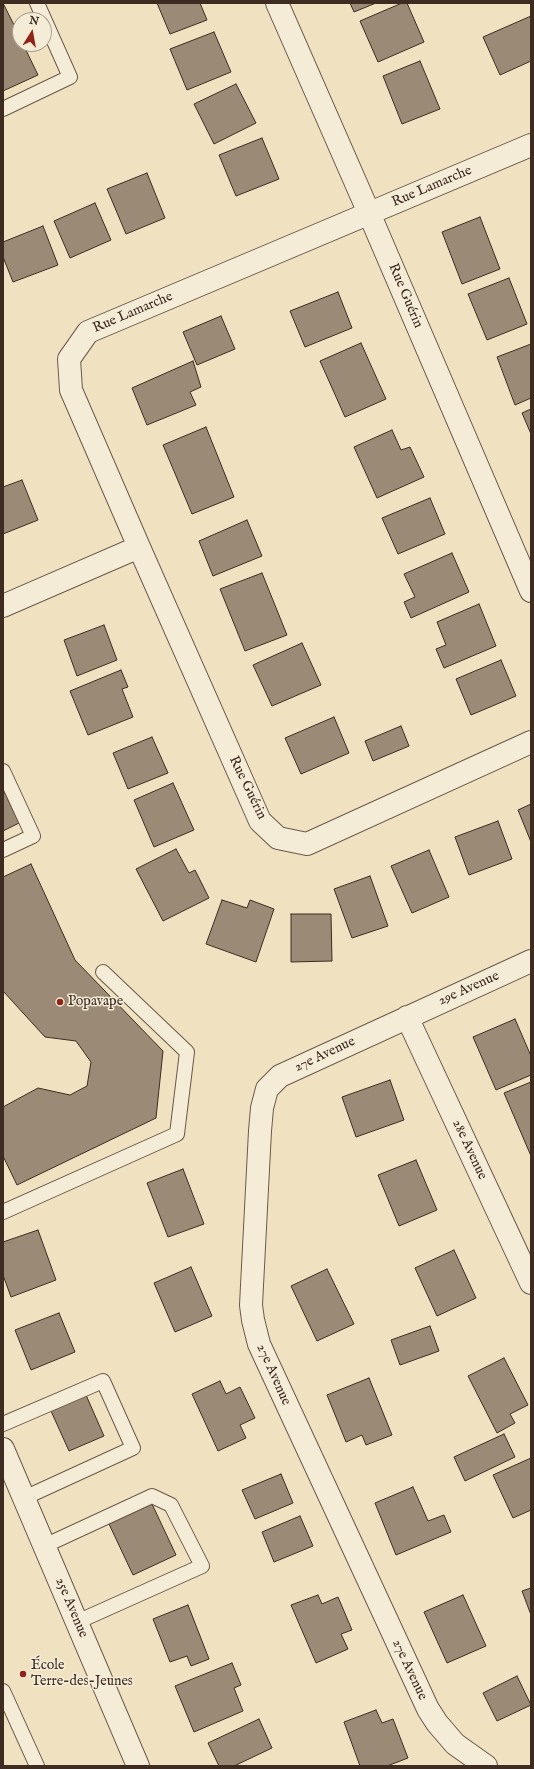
<!DOCTYPE html>
<meta charset="utf-8">
<style>
body{margin:0}
#map{position:relative;width:534px;height:1769px;overflow:hidden;background:#f0e2c1;font-family:"IM FELL English",serif}
canvas{display:block}
.frame{position:absolute;inset:0;border:4px solid #3e2b22;pointer-events:none}
.north{position:absolute;left:12px;top:12px;width:40px;height:40px;box-sizing:border-box;background:#f5ecd7;border:1px solid #ac9f8f;border-radius:50%;rotate:11deg;font-size:11px;font-weight:700;line-height:16px;text-align:center;color:#3e2b22}
.north::after{content:'';display:block;margin:auto;width:14px;height:18px;background:#8f2418;clip-path:polygon(50% 0,100% 100%,50% 72%,0 100%)}
</style>
<div id="map">
<canvas width="534" height="1769"></canvas>
<div class="frame"></div>
<div class="north">N</div>
</div>
<script>
const ctx = document.querySelector('canvas').getContext('2d');
ctx.lineJoin = 'round';
function paint(path, color) { ctx.fillStyle = color; ctx.fill(path, 'evenodd'); }
const shape = rows => new Path2D(rows.map(r => 'M' + r).join(''));
function stroke(path, color, width, dash) { ctx.strokeStyle = color; ctx.lineWidth = width; ctx.lineCap = dash ? 'butt' : 'round'; ctx.setLineDash(dash || []); ctx.stroke(path); }
function label(font, color, halo, rows, align = 'center') {
  ctx.font = font + ' "IM FELL English",serif'; ctx.lineWidth = 3; ctx.setLineDash([]); ctx.textBaseline = 'middle'; ctx.strokeStyle = halo; ctx.fillStyle = color; for (const [text, x, y, turn = 0] of rows) {
    ctx.save(); ctx.translate(x, y); ctx.rotate((+turn || 0) * Math.PI / 180); ctx.textAlign = isNaN(turn) ? turn : align; if (halo) ctx.strokeText(text, 0, 0); ctx.fillText(text, 0, 0); ctx.restore();
  }
}
const building = shape([
 [3,3,20,37,20,44,23,44,38,75,3,91,3,3],
 [157,3,200,3,207,20,170,34,157,3],
 [350,3,376,3,354,12,350,3],
 [402,3,407,3,424,42,378,62,360,21,402,3],
 [531,16,531,61,500,75,483,37,531,16],
 [214,32,231,72,187,90,170,49,214,32],
 [420,61,440,109,402,124,383,76,420,61],
 [236,84,256,123,214,144,194,104,236,84],
 [262,138,279,179,236,196,219,155,262,138],
 [147,173,165,218,126,234,107,189,147,173],
 [95,203,111,240,70,258,54,221,95,203],
 [480,217,500,269,462,284,442,232,480,217],
 [43,226,58,265,13,282,3,257,3,242,43,226],
 [509,278,527,324,487,340,468,294,509,278],
 [338,292,352,328,305,347,290,311,338,292],
 [221,316,235,349,197,365,183,332,221,316],
 [361,343,386,399,345,417,320,361,361,343],
 [531,344,531,398,515,405,497,357,531,344],
 [193,361,201,387,190,392,196,405,147,425,132,388,193,361],
 [531,409,531,434,522,413,531,409],
 [206,427,234,497,192,514,163,445,206,427],
 [392,430,401,450,410,447,424,477,377,498,354,447,392,430],
 [22,480,38,520,3,534,3,487,22,480],
 [430,498,445,534,398,554,382,518,430,498],
 [247,520,262,556,213,576,199,541,247,520],
 [452,553,469,592,411,618,404,602,415,597,404,574,452,553],
 [262,573,287,635,245,651,220,589,262,573],
 [479,604,496,646,444,668,436,649,446,645,437,622,479,604],
 [104,625,117,660,77,676,64,640,104,625],
 [302,643,321,685,272,706,253,665,302,643],
 [501,660,516,696,471,715,456,679,501,660],
 [121,670,128,687,122,689,133,717,88,735,70,691,121,670],
 [334,717,349,753,301,774,285,738,334,717],
 [401,726,409,746,373,761,365,741,401,726],
 [152,737,168,773,128,789,113,753,152,737],
 [173,783,194,830,154,847,134,800,173,783],
 [3,789,19,823,3,831,3,789],
 [531,804,531,842,518,810,531,804],
 [498,821,512,859,469,875,455,837,498,821],
 [176,849,189,873,195,870,209,898,163,921,136,869,176,849],
 [429,850,449,897,412,913,391,866,429,850],
 [31,864,75,960,163,1051,156,1118,17,1185,3,1156,3,1107,38,1088,70,1095,87,1086,91,1062,76,1041,45,1037,3,991,3,877,31,864],
 [370,876,388,926,352,938,334,889,370,876],
 [222,900,247,908,250,900,274,909,256,962,206,944,222,900],
 [291,914,331,914,332,961,291,962,291,914],
 [515,1019,531,1056,531,1075,496,1090,473,1037,515,1019],
 [390,1080,404,1120,356,1137,342,1097,390,1080],
 [531,1082,531,1156,504,1093,531,1082],
 [416,1160,437,1210,399,1226,378,1175,416,1160],
 [183,1169,204,1224,168,1237,147,1183,183,1169],
 [38,1230,56,1280,11,1297,3,1275,3,1242,38,1230],
 [454,1250,476,1298,437,1316,415,1268,454,1250],
 [191,1267,212,1316,175,1332,154,1283,191,1267],
 [327,1269,354,1324,317,1341,291,1286,327,1269],
 [59,1313,75,1352,31,1370,15,1330,59,1313],
 [430,1326,439,1351,400,1365,391,1340,430,1326],
 [504,1358,528,1405,510,1414,515,1423,497,1433,468,1376,504,1358],
 [369,1378,392,1435,366,1445,362,1435,346,1442,327,1395,369,1378],
 [220,1381,226,1394,240,1387,255,1418,240,1425,246,1438,218,1451,192,1394,220,1381],
 [86,1395,104,1436,69,1451,51,1411,86,1395],
 [504,1434,515,1457,465,1481,454,1457,504,1434],
 [531,1458,531,1510,513,1518,493,1475,531,1458],
 [281,1474,293,1503,255,1519,242,1490,281,1474],
 [413,1487,428,1521,444,1515,451,1532,396,1555,375,1503,413,1487],
 [152,1504,176,1555,133,1575,109,1524,152,1504],
 [300,1516,313,1546,274,1562,262,1532,300,1516],
 [531,1588,531,1615,522,1591,531,1588],
 [318,1595,322,1604,338,1597,352,1630,341,1634,348,1649,316,1663,291,1605,318,1595],
 [463,1595,486,1646,447,1663,424,1612,463,1595],
 [188,1605,209,1659,191,1666,187,1656,170,1662,153,1619,188,1605],
 [232,1663,241,1685,234,1688,243,1711,194,1732,175,1686,232,1663],
 [517,1676,531,1705,497,1721,483,1693,517,1676],
 [376,1710,382,1723,393,1719,408,1758,387,1766,360,1766,344,1722,376,1710],
 [259,1719,272,1748,234,1766,219,1766,208,1743,259,1719]
]);
const service = shape([
 [3,109,70,77,37,3],
 [3,771,33,836,3,850],
 [3,1212,177,1134,187,1052,103,972],
 [3,1424,103,1381,133,1448,24,1498],
 [44,1546,152,1496,171,1505,202,1566,77,1622],
 [3,1691,37,1766]
]);
const minor = shape([
 [277,3,369,213,531,591],
 [531,145,88,332,69,359,71,390,139,547,260,821,278,838,307,844,531,742],
 [3,606,139,547],
 [407,1017,531,1283],
 [486,1766,455,1744,437,1723,428,1709,259,1344,253,1320,251,1305,260,1131,262,1108,267,1089,280,1076,531,961]
]);
const tertiary = shape([
 [3,1449,138,1766]
]);
const markers = [
 [60,1002,4,"#8f2418"],
 [23,1674,4,"#8f2418"]
];
const streetNames = [
 ["Rue Lamarche",432,187,-23],
 ["Rue Guérin",405,296,67],
 ["Rue Lamarche",133,313,-23],
 ["Rue Guérin",247,788,64],
 ["29e Avenue",469,989,-24],
 ["27e Avenue",325,1055,-25],
 ["28e Avenue",469,1150,65],
 ["27e Avenue",273,1375,66],
 ["25e Avenue",71,1608,67],
 ["27e Avenue",409,1670,65]
];
const poiNames = [
 ["Popavape",68,1002],
 ["École",31,1666],
 ["Terre-des-Jeunes",31,1682]
];
paint(building, '#9b8a75');
stroke(building, '#3e2b22', 1);
stroke(service, '#6a594a', 16);
stroke(minor, '#6a594a', 24);
stroke(tertiary, '#6a594a', 24);
stroke(service, '#f5ecd7', 14);
stroke(minor, '#f5ecd7', 22);
stroke(tertiary, '#f5ecd7', 22);
for (const [x, y, r, color] of markers) { const dot = new Path2D(); dot.arc(x, y, r, 0, 2 * Math.PI); ctx.fillStyle = color; ctx.fill(dot); stroke(dot, '#f5ecd7', 1.5); }
label('14px', '#3e2b22', '#f5ecd7', streetNames);
label('14px', '#3e2b22', '#f5ecd7', poiNames, 'left');
</script>
